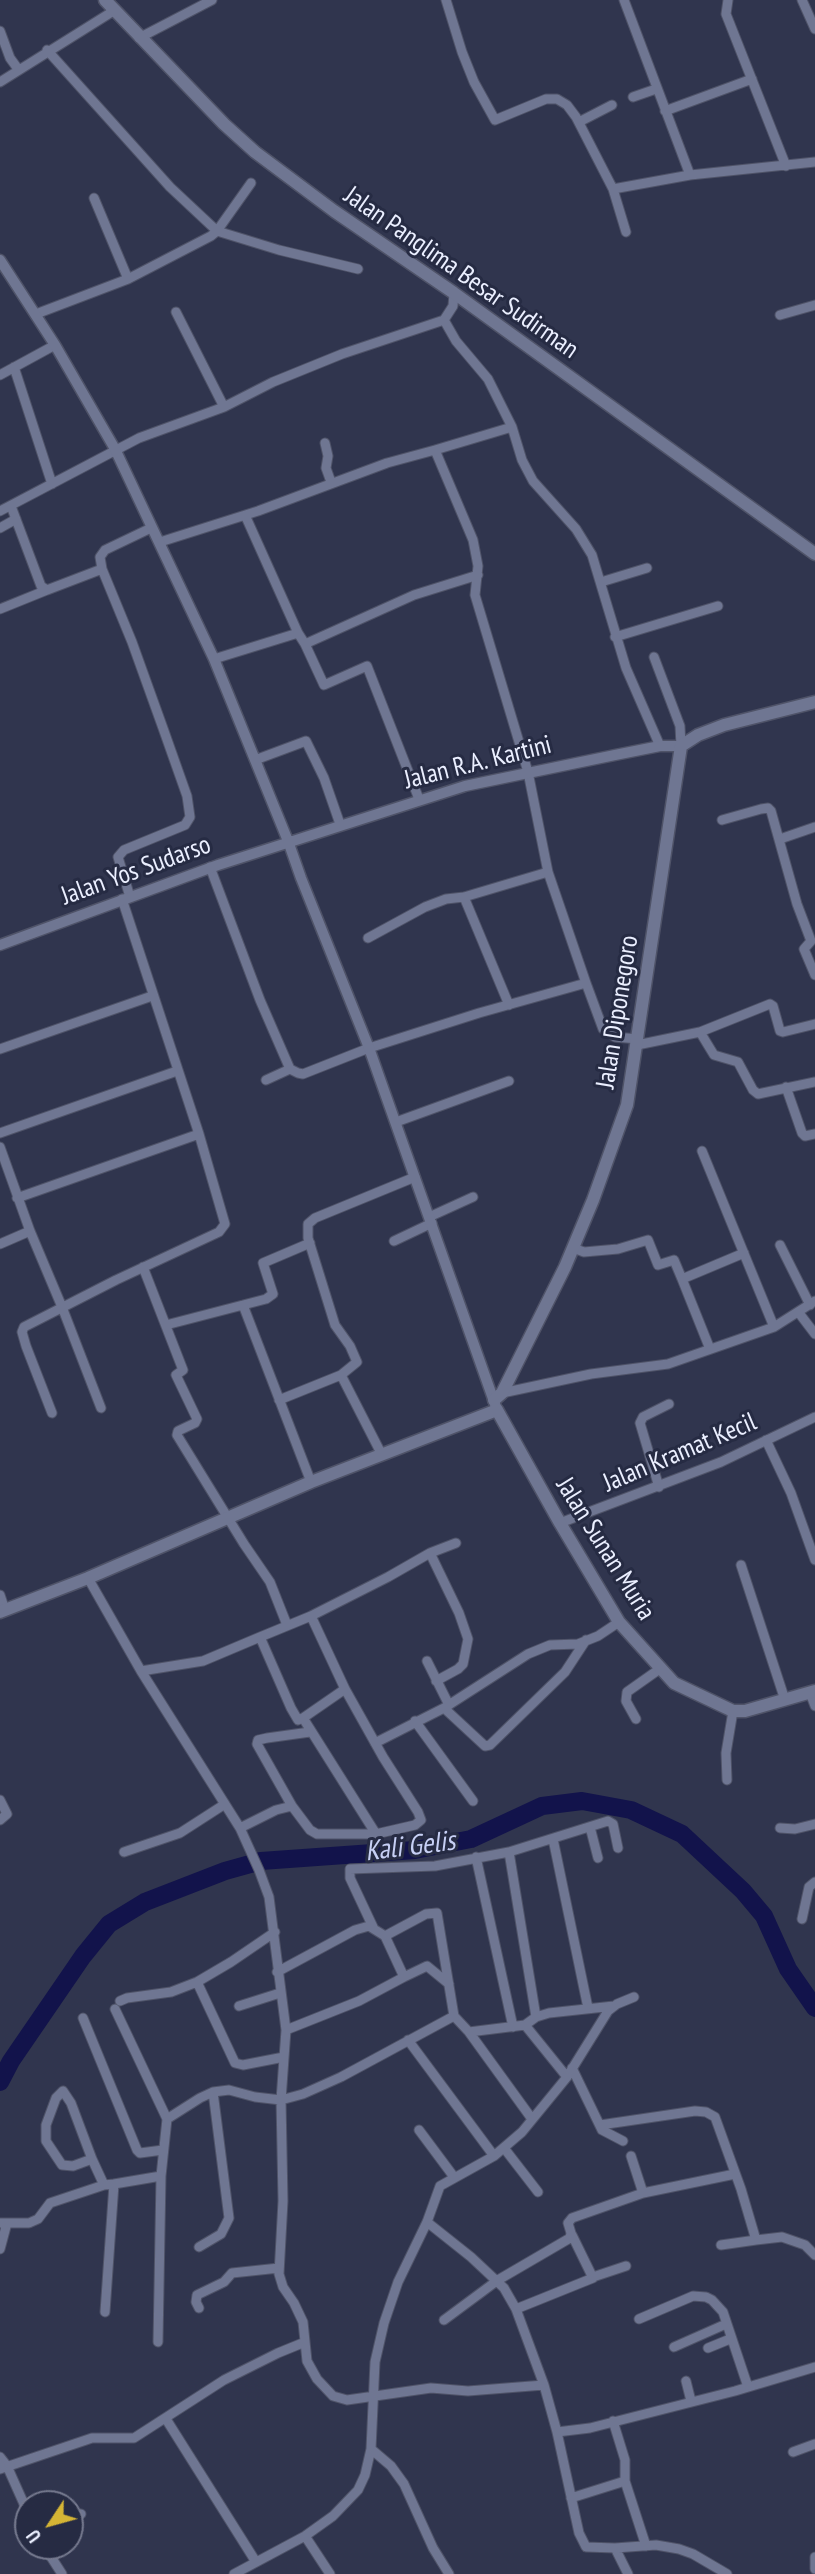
<!DOCTYPE html>
<style>
body{margin:0}
#map{position:relative;width:815px;height:2574px;overflow:hidden;background:#30354e;font-family:"PT Sans Narrow",sans-serif}
canvas{display:block}
.north{position:absolute;left:14px;top:2490px;width:70px;height:70px;box-sizing:border-box;background:#262b43;border:2px solid #75798e;border-radius:50%;rotate:234deg;font-size:19px;font-weight:700;line-height:28px;text-align:center;color:#ebefff}
.north::after{content:'';display:block;margin:auto;width:24px;height:32px;background:#d5b535;clip-path:polygon(50% 0,100% 100%,50% 72%,0 100%)}
</style>
<div id="map">
<canvas width="815" height="2574"></canvas>
<div class="north">U</div>
</div>
<script>
const ctx = document.querySelector('canvas').getContext('2d');
ctx.lineJoin = 'round';
const shape = rows => new Path2D(rows.map(r => 'M' + r).join(''));
function stroke(path, color, width, dash) { ctx.strokeStyle = color; ctx.lineWidth = width; ctx.lineCap = dash ? 'butt' : 'round'; ctx.setLineDash(dash || []); ctx.stroke(path); }
function label(font, color, halo, rows, align = 'center') {
  ctx.font = font + ' "PT Sans Narrow",sans-serif'; ctx.lineWidth = 6; ctx.setLineDash([]); ctx.textBaseline = 'middle'; ctx.strokeStyle = halo; ctx.fillStyle = color; for (const [text, x, y, turn = 0] of rows) {
    ctx.save(); ctx.translate(x, y); ctx.rotate((+turn || 0) * Math.PI / 180); ctx.textAlign = isNaN(turn) ? turn : align; if (halo) ctx.strokeText(text, 0, 0); ctx.fillText(text, 0, 0); ctx.restore();
  }
}
const river = shape([
 [0,2082,11,2061,83,1956,109,1924,145,1902,225,1871,261,1861,415,1850,471,1839,542,1806,582,1801,631,1810,682,1834,743,1891,764,1916,788,1969,815,2008]
]);
const minor = shape([
 [446,0,462,52,474,82,495,120,546,99,557,99,567,105,576,117,613,189],
 [624,0,690,175],
 [728,0,726,14,786,166],
 [802,0,815,29],
 [0,31,10,58,18,69],
 [139,38,212,0],
 [47,50,170,187,217,231,279,250,358,269],
 [0,82,115,10],
 [633,97,656,89],
 [665,111,752,79],
 [579,122,612,105],
 [94,198,128,279],
 [626,232,613,189,690,175,815,162],
 [176,312,224,407],
 [36,314,128,279,211,236,217,231,251,183],
 [780,315,815,305],
 [444,320,456,341,488,379,512,427,522,460,533,481,576,529,592,555,626,668,660,746],
 [14,367,52,484],
 [0,375,55,345],
 [325,443,328,456,326,468,331,482],
 [435,450,512,427],
 [11,506,41,586,47,590,102,569,100,557,105,550,151,528],
 [0,511,139,438,224,407,273,382,342,354,444,320,453,306,454,293],
 [245,515,298,633,305,644,414,595,478,575],
 [0,528,16,519],
 [160,542,258,511,387,463,435,450,473,540,478,566,475,595,528,772,548,872,586,983,479,1013,369,1048,303,1074,298,1073,290,1069,260,1000,210,867],
 [102,569,132,642,164,731,187,796,190,817,185,825,124,850,118,857,130,897],
 [601,582,647,568],
 [0,609,47,590],
 [615,637,718,606],
 [305,644,324,685,367,666,419,799],
 [654,657,680,726,681,746],
 [214,659,298,633],
 [255,760,306,741,324,778,340,824],
 [722,820,761,809,768,808,771,811,797,904,811,941,804,949,815,975],
 [780,839,815,827],
 [464,897,509,1005],
 [368,938,425,907,446,899,464,897,548,872],
 [586,983,603,1029,615,1037,638,1039],
 [700,1032,714,1055,738,1062,753,1090,758,1094,815,1082],
 [637,1045,700,1032,770,1004,773,1006,780,1031,783,1032,815,1024],
 [0,1049,152,996],
 [266,1080,290,1069],
 [786,1087,802,1133,805,1136,815,1134],
 [396,1122,509,1081],
 [0,1133,177,1071],
 [0,1147,30,1231,62,1307,101,1408],
 [702,1151,774,1327],
 [17,1198,199,1134],
 [429,1217,473,1197],
 [394,1241,432,1223],
 [310,1243,263,1263,273,1294,266,1299,243,1305,311,1482],
 [0,1244,30,1231],
 [780,1245,810,1305],
 [573,1248,584,1252,618,1249,648,1240,658,1265,674,1260,682,1279,744,1253],
 [143,1267,183,1370,176,1375,197,1419,195,1423,178,1431,177,1435,244,1544,270,1582,287,1625],
 [682,1279,710,1349],
 [799,1313,815,1334],
 [166,1325,243,1305],
 [341,1375,382,1455],
 [502,1393,591,1374,668,1364,774,1327,815,1301],
 [279,1400,341,1375,357,1362,350,1346,335,1325,308,1238,308,1224,315,1218,415,1177],
 [52,1413,26,1346,22,1332,24,1327,116,1280,219,1232,225,1224,199,1134,122,899],
 [766,1440,791,1493,815,1560],
 [659,1487,640,1423,643,1417,669,1404],
 [560,1523,721,1462,815,1417],
 [430,1553,459,1613,468,1639,463,1664,458,1669,436,1681],
 [741,1565,785,1700],
 [88,1578,141,1671,240,1828,259,1870,269,1897,286,2030,281,2100,283,2201,279,2274,283,2287,294,2303,303,2322,307,2361,317,2379,333,2396,347,2400,431,2388,468,2391,544,2385],
 [0,1595,5,1610],
 [260,1637,311,1616],
 [427,1661,449,1705],
 [141,1671,203,1661,260,1637,291,1708,298,1720,303,1718],
 [345,1689,311,1616,388,1577,430,1553,456,1543],
 [810,1693,815,1706],
 [444,1708,485,1746,490,1745,565,1672,586,1640],
 [636,1719,626,1701,627,1692,661,1668],
 [415,1721,473,1801],
 [375,1743,444,1708,528,1654,550,1645,578,1644,598,1636,619,1622],
 [727,1780,726,1753,733,1711],
 [0,1800,7,1814,0,1820],
 [292,1806,257,1744,258,1740,267,1738,310,1732],
 [590,1827,598,1858],
 [240,1828,276,1810,292,1806,310,1830,317,1834,376,1834,415,1825,421,1820,418,1812,383,1757,345,1689,303,1718,376,1834],
 [780,1828,795,1829,815,1824],
 [553,1839,588,2008],
 [124,1852,180,1833,225,1804],
 [509,1852,608,1821,613,1824,618,1848],
 [476,1857,513,2027],
 [802,1919,809,1887,815,1882],
 [373,1927,350,1878,350,1869,435,1866,509,1852,536,2017,525,2025],
 [385,1936,426,1914,437,1913,454,2016],
 [277,1972,355,1930,369,1926,385,1936,404,1977,359,2001,286,2030],
 [404,1977,427,1966,449,1984],
 [197,1982,235,2063,243,2065,284,2057],
 [120,2001,127,1998,171,1992,197,1982,231,1962,275,1932],
 [239,2006,280,1993],
 [115,2009,167,2119],
 [536,2017,549,2013,614,2006],
 [83,2018,137,2150,140,2153,163,2150],
 [469,2032,532,2119],
 [408,2040,494,2156],
 [572,2068,602,2130,623,2141],
 [600,2125,695,2111,706,2112,715,2117,741,2189,756,2240,782,2237,805,2245,815,2255],
 [419,2130,454,2177],
 [504,2148,538,2192],
 [631,2156,643,2193],
 [92,2159,71,2103,63,2091,56,2098,46,2125,46,2141,62,2165,73,2166,92,2159,104,2185],
 [161,2176,167,2119,200,2098,213,2092,229,2090,255,2097,281,2100,303,2094,341,2077,454,2016,469,2032,525,2025,567,2077],
 [114,2184,161,2176,158,2342],
 [427,2222,471,2257,504,2288,516,2309,544,2385,557,2432,590,2428,735,2391,815,2367],
 [0,2223,29,2223,38,2219,50,2203,104,2185,114,2184,105,2312],
 [721,2245,756,2240],
 [199,2247,221,2234,229,2218,213,2092],
 [0,2249,7,2223],
 [593,2277,626,2266],
 [199,2308,196,2302,197,2295,224,2282,232,2273,279,2268],
 [516,2309,593,2278,572,2235],
 [639,2319,693,2296,706,2297,712,2300,723,2312,748,2387],
 [444,2320,498,2280,570,2238,571,2233,568,2223,572,2218,643,2193,735,2174],
 [674,2347,726,2324],
 [708,2348,730,2339],
 [686,2381,691,2401],
 [166,2419,256,2562],
 [613,2421,625,2460,625,2481,646,2546],
 [557,2432,579,2533,586,2547,615,2548,656,2545,679,2549,693,2554,727,2574],
 [371,2449,391,2466,404,2484,433,2548,449,2574],
 [793,2452,815,2444],
 [0,2457,7,2466,28,2513],
 [0,2469,92,2438,134,2438,224,2380,278,2353,305,2342],
 [571,2498,625,2481],
 [70,2520,81,2514],
 [305,2536,330,2574],
 [44,2546,62,2574],
 [615,2548,628,2574],
 [815,2557,815,2569],
 [234,2574,305,2536,333,2516,358,2490,365,2475,371,2449,375,2362,384,2323,398,2282,427,2222,440,2186,494,2156,522,2132,567,2077,608,2011,617,2004,634,1997]
]);
const tertiary = shape([
 [0,260,55,345,115,449,214,659,288,841,301,878,369,1048,496,1407],
 [0,945,218,865,465,786,615,755,660,746,681,746]
]);
const secondary = shape([
 [105,0,224,124,255,152,334,211,454,293,815,554],
 [494,1400,502,1393,565,1267,593,1200,627,1105,681,746,698,735,724,725,815,702],
 [0,1612,88,1578,311,1482,497,1410,560,1523,619,1622,674,1683,733,1711,745,1711,815,1691]
]);
const streetNames = [
 ["Jalan Panglima Besar Sudirman",461,273,35],
 ["Jalan R.A. Kartini",478,763,-14],
 ["Jalan Yos Sudarso",136,871,-20],
 ["Jalan Diponegoro",618,1012,-81],
 ["Jalan Kramat Kecil",680,1453,-23],
 ["Jalan Sunan Muria",605,1549,58]
];
const waterNames = [
 ["Kali Gelis",410,1847,-7]
];
stroke(river, '#12134b', 18);
stroke(minor, '#4f5368', 11);
stroke(tertiary, '#4f5368', 13);
stroke(secondary, '#4f5368', 15);
stroke(minor, '#6f7692', 9);
stroke(tertiary, '#6f7692', 10);
stroke(secondary, '#6f7692', 12);
label('26px', '#ebefff', '#262b43', streetNames);
label('italic 28px', '#c7d0f5', '#262b43', waterNames);
</script>
